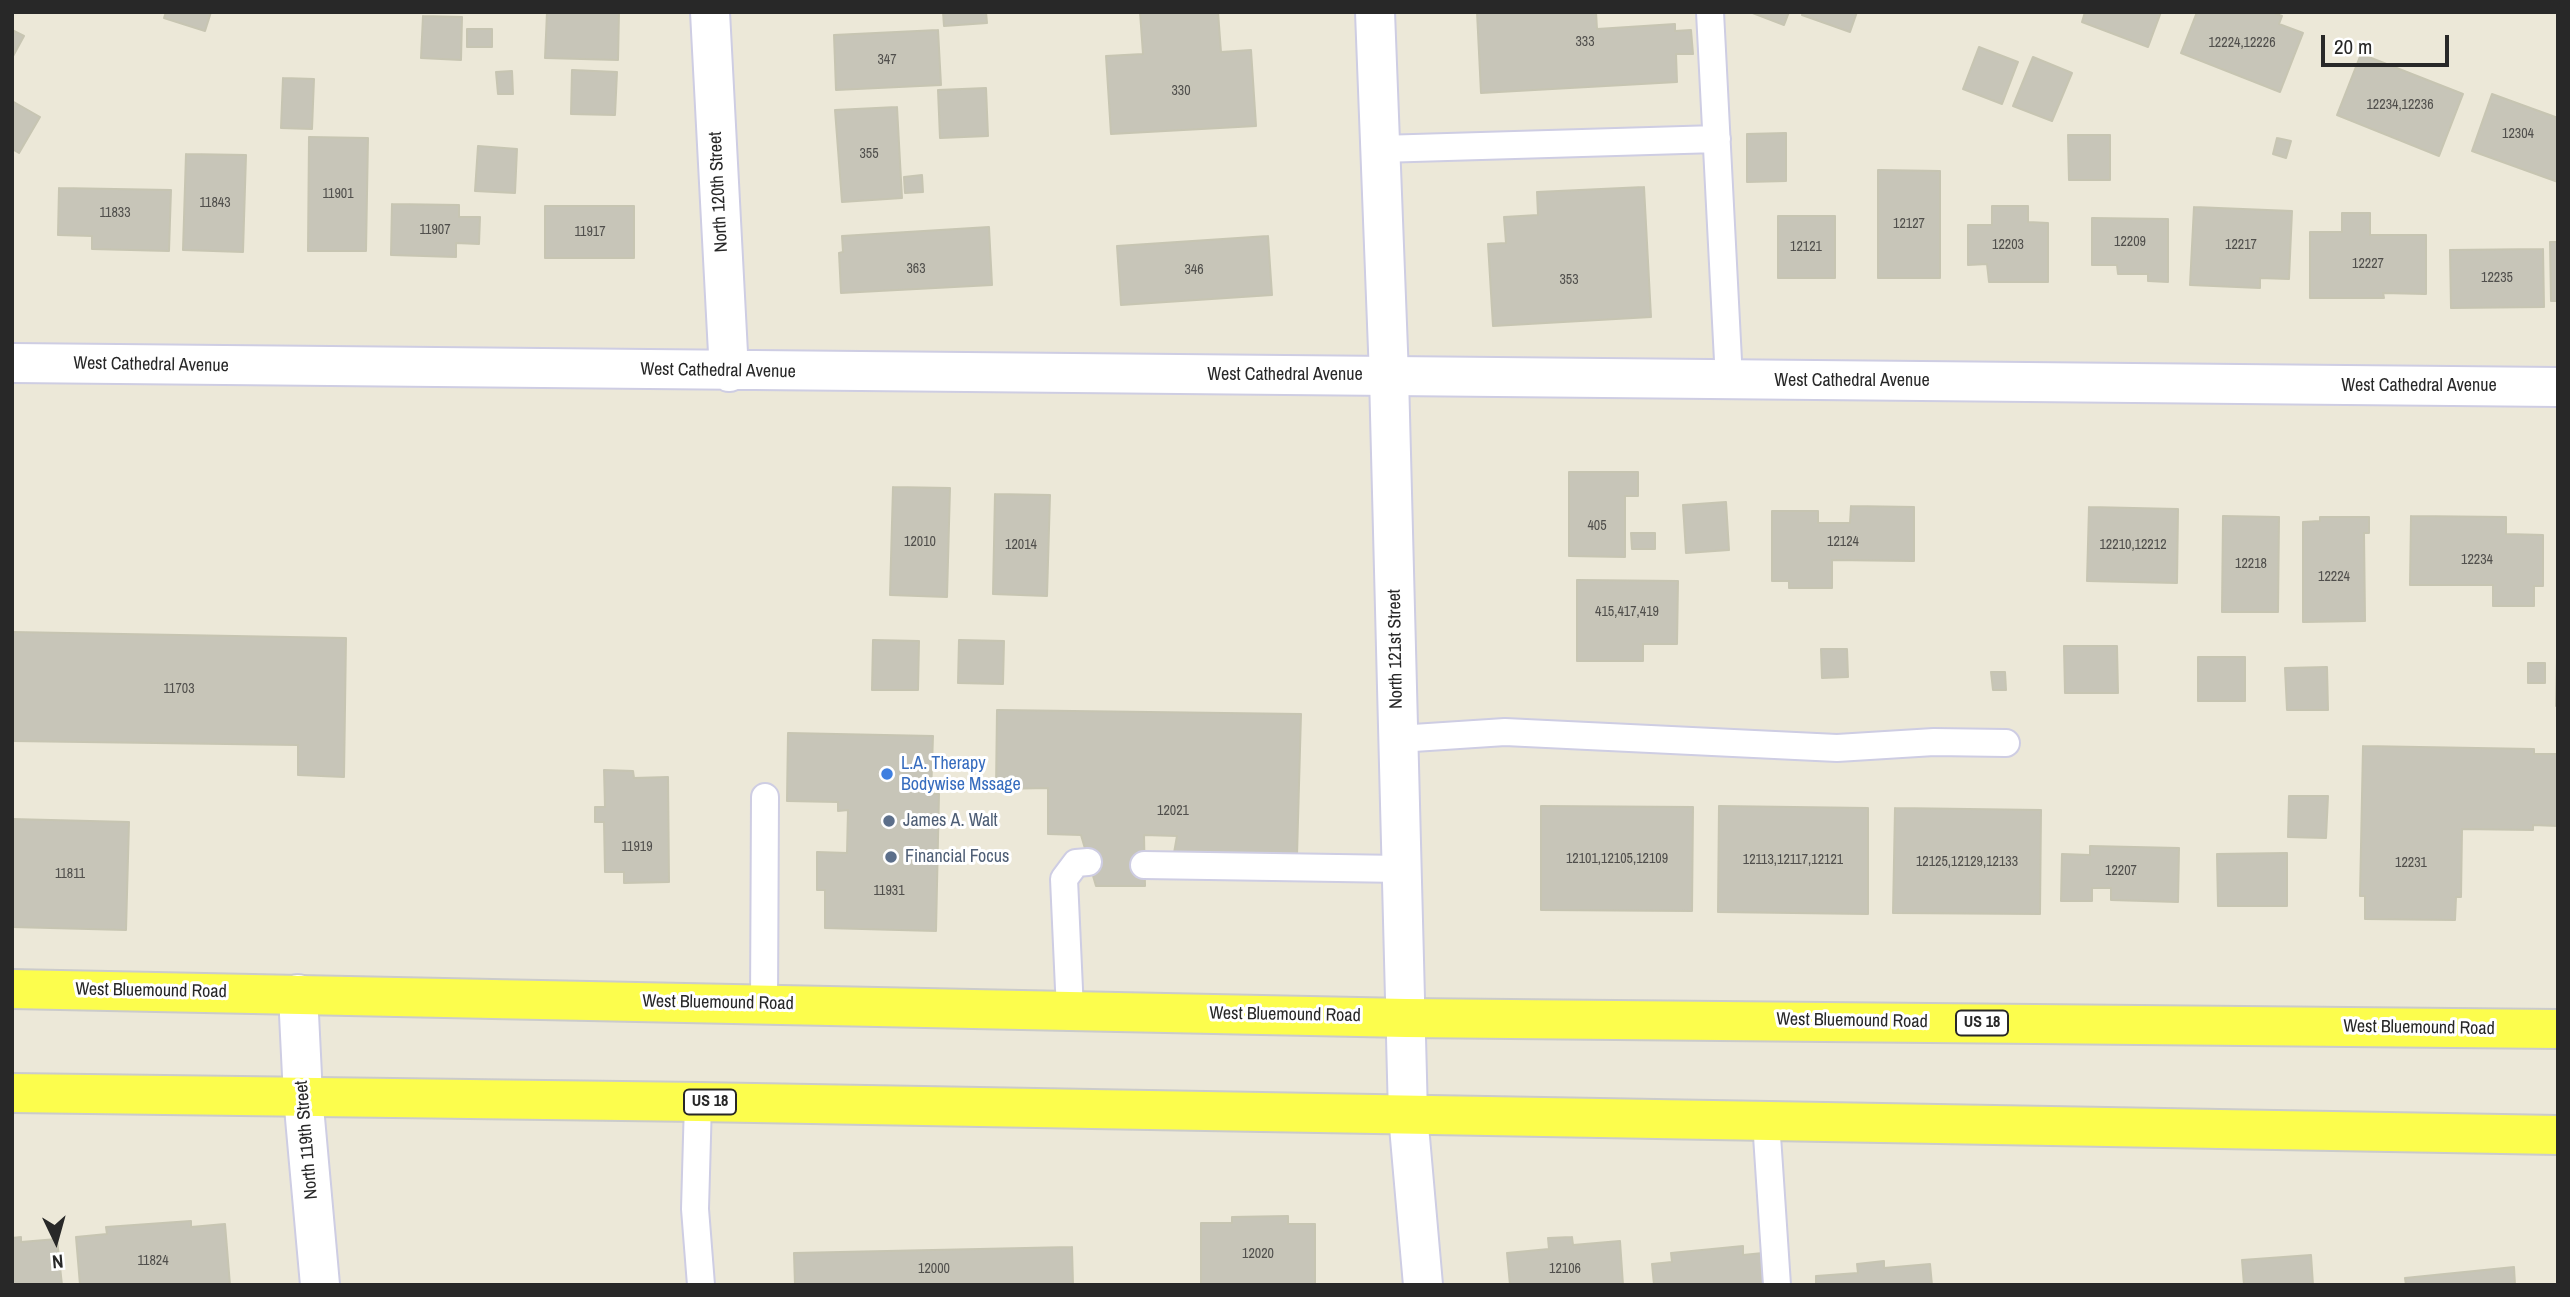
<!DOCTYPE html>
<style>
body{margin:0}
#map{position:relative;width:2570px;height:1297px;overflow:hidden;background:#ece8d8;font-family:"Archivo Narrow",sans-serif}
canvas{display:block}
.frame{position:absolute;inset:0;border:14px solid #282828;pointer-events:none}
.north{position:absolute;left:21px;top:1206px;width:70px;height:70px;-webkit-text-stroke:5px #fff;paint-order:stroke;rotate:175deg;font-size:19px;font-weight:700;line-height:28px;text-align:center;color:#282828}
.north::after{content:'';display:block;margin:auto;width:24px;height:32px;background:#282828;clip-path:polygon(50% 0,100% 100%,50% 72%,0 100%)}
.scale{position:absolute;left:2321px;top:35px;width:128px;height:32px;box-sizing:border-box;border:4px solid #282828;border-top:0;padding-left:9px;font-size:21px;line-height:24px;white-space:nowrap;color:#282828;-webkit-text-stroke:5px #fff;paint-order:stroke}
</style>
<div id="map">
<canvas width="2570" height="1297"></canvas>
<div class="frame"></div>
<div class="north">N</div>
<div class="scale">20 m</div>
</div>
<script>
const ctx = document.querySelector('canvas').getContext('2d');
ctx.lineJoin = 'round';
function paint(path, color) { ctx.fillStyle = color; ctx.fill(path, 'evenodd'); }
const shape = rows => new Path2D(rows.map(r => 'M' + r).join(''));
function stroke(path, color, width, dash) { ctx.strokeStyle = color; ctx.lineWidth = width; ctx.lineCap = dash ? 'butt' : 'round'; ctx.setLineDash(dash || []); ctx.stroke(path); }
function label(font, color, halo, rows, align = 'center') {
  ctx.font = font + ' "Archivo Narrow",sans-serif'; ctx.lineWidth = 6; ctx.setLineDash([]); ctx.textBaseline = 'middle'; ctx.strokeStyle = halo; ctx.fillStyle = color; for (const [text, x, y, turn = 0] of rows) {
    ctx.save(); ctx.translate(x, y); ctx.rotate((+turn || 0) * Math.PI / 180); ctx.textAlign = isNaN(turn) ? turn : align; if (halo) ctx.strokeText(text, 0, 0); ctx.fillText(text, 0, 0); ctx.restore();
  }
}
const building = shape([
 [166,12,211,12,205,31,164,18,166,12],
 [547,12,619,12,618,60,545,58,547,12],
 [943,12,986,12,987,23,944,26,943,12],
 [1140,12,1218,12,1221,52,1251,50,1256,126,1111,134,1106,56,1143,54,1140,12],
 [1477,12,1596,12,1597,29,1675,24,1675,31,1691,30,1693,54,1676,54,1677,82,1481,93,1477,12],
 [1750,12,1789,12,1784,25,1750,12],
 [1803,12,1857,12,1850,32,1802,15,1803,12],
 [2085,12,2161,12,2148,47,2082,22,2085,12],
 [2197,12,2271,12,2282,16,2279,24,2303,33,2280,92,2181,53,2197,12],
 [423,16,462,17,461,60,421,58,423,16],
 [467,29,492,29,492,47,467,47,467,29],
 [12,30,24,36,12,58,12,30],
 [938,30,941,85,836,90,834,35,938,30],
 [1979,47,2018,62,2002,104,1963,89,1979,47],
 [2361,54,2463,94,2439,156,2337,115,2361,54],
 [2033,57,2072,73,2052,121,2013,106,2033,57],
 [572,70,617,72,615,115,571,114,572,70],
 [512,71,513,94,498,94,496,72,512,71],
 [283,78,314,79,312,129,281,128,283,78],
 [986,88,988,136,940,138,938,90,986,88],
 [2492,94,2558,118,2558,182,2472,151,2492,94],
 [12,101,40,117,19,153,12,149,12,101],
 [897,107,902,198,842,202,835,110,897,107],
 [1786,133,1786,181,1747,182,1747,134,1786,133],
 [2068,135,2110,135,2110,180,2069,180,2068,135],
 [309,137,368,138,366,251,308,251,309,137],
 [2277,138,2291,141,2286,158,2273,154,2277,138],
 [478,146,517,149,515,193,475,191,478,146],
 [186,154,246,155,243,252,183,250,186,154],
 [1878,170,1940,171,1940,278,1878,278,1878,170],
 [922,175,923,192,905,193,904,177,922,175],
 [1644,187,1651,317,1493,326,1488,244,1506,243,1504,217,1538,215,1537,192,1644,187],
 [59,188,171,190,169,251,92,249,92,236,58,235,59,188],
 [392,204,459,205,459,217,480,217,479,244,456,243,456,257,391,255,392,204],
 [545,206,634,206,634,258,545,258,545,206],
 [1992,206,2028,206,2028,222,2048,223,2048,282,1989,282,1987,264,1968,265,1968,225,1992,225,1992,206],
 [2194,207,2292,211,2289,279,2260,278,2260,288,2190,285,2194,207],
 [2342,213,2370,213,2370,235,2426,235,2426,294,2383,293,2384,298,2310,298,2310,232,2342,232,2342,213],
 [1778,216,1835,216,1835,278,1778,278,1778,216],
 [2092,218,2168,219,2168,282,2148,281,2148,274,2118,274,2117,265,2092,265,2092,218],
 [989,227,992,285,841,293,839,253,843,252,842,236,989,227],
 [1268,236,1272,295,1121,305,1117,246,1268,236],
 [2550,242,2558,242,2558,301,2551,301,2550,242],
 [2543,249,2544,307,2451,308,2450,250,2543,249],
 [1569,472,1638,472,1638,496,1625,496,1625,557,1569,556,1569,472],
 [893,487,950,488,947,597,890,595,893,487],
 [995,494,1050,495,1047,596,993,594,995,494],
 [1726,502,1729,550,1686,553,1683,505,1726,502],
 [1851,506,1914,507,1914,561,1832,560,1832,588,1789,588,1789,581,1772,581,1772,511,1818,511,1818,523,1850,523,1851,506],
 [2089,507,2178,509,2177,583,2087,581,2089,507],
 [2223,516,2279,517,2278,612,2222,612,2223,516],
 [2411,516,2506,517,2506,534,2543,535,2543,586,2534,586,2534,606,2493,606,2493,585,2410,585,2411,516],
 [2320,517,2369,517,2369,533,2364,533,2365,621,2303,622,2303,522,2320,521,2320,517],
 [1631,533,1655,533,1655,549,1632,549,1631,533],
 [1577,580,1678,581,1677,644,1643,644,1643,661,1577,661,1577,580],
 [12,632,346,638,344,777,298,775,298,745,12,741,12,632],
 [873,640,919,641,918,690,872,690,873,640],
 [959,640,1004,641,1003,684,958,683,959,640],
 [2064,646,2117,646,2118,693,2065,693,2064,646],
 [1821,649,1847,649,1848,677,1822,678,1821,649],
 [2198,657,2245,657,2245,701,2198,701,2198,657],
 [2557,657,2558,657,2558,706,2556,706,2557,657],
 [2528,663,2545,663,2545,683,2528,683,2528,663],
 [2327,667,2328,710,2287,710,2285,668,2327,667],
 [1991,672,2005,672,2006,690,1993,690,1991,672],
 [997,710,1301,714,1297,856,1174,853,1177,836,1144,835,1145,886,1096,886,1081,835,1048,834,1048,788,996,789,997,710],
 [788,733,933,736,931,794,939,794,936,931,825,928,825,890,817,890,817,852,847,853,848,810,838,811,838,802,787,801,788,733],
 [2363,746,2534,749,2534,754,2558,754,2558,826,2533,825,2533,830,2462,829,2461,897,2456,897,2455,920,2365,919,2365,896,2360,896,2363,746],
 [604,770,633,771,634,778,668,777,669,882,624,883,624,872,605,872,604,822,595,822,595,807,605,807,604,770],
 [2289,796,2328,796,2326,838,2288,837,2289,796],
 [1541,806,1693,807,1692,911,1541,910,1541,806],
 [1719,806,1868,808,1868,914,1718,912,1719,806],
 [1895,808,2041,810,2040,914,1893,913,1895,808],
 [12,819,129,822,126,930,12,927,12,819],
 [2090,846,2179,848,2178,902,2111,900,2111,888,2092,888,2092,901,2061,901,2062,854,2090,855,2090,846],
 [2287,853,2287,906,2218,906,2217,854,2287,853],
 [1288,1216,1288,1224,1315,1224,1315,1285,1201,1285,1201,1223,1232,1223,1232,1217,1288,1216],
 [191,1221,191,1227,225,1224,230,1285,80,1285,76,1237,107,1234,106,1227,191,1221],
 [21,1237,21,1242,57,1239,62,1285,12,1285,12,1238,21,1237],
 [1572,1237,1573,1245,1620,1241,1623,1285,1510,1285,1507,1253,1549,1249,1548,1238,1572,1237],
 [1743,1246,1743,1255,1763,1253,1766,1285,1654,1285,1652,1264,1672,1262,1671,1253,1743,1246],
 [1072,1247,1073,1285,795,1285,794,1253,1072,1247],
 [2311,1255,2313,1285,2244,1285,2242,1260,2311,1255],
 [1884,1261,1884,1268,1930,1264,1932,1285,1816,1285,1816,1276,1858,1273,1857,1264,1884,1261],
 [2514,1267,2515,1285,2406,1285,2405,1278,2514,1267]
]);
const lane = shape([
 [1710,12,1729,380],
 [1380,149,1717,139],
 [1398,739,1505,732,1837,748,1934,742,2006,743],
 [1144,865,1402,869],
 [764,1004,765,797],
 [1070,1011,1064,879,1076,863,1088,862],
 [698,1102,695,1209,701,1285],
 [1766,1121,1777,1285]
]);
const street = shape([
 [710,12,729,372],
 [12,363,2558,387],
 [298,994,303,1096,320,1285],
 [1408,1115,1423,1285]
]);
const secondary = shape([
 [1375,12,1389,376,1408,1115]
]);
const primary = shape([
 [12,989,1406,1018,2558,1029],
 [12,1093,698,1102,2558,1135]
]);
const markers = [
 [887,774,7,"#3f7fe0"],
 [889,821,7,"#5c6f8a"],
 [891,857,7,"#5c6f8a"]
];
const numberNames = [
 ["333",1585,42],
 ["12224,12226",2242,43],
 ["347",887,60],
 ["330",1181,91],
 ["12234,12236",2400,105],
 ["12304",2518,134],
 ["355",869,154],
 ["11901",338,194],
 ["11843",215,203],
 ["11833",115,213],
 ["12127",1909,224],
 ["11907",435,230],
 ["11917",590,232],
 ["12209",2130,242],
 ["12203",2008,245],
 ["12217",2241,245],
 ["12121",1806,247],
 ["12227",2368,264],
 ["363",916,269],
 ["346",1194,270],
 ["12235",2497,278],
 ["353",1569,280],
 ["405",1597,526],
 ["12010",920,542],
 ["12124",1843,542],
 ["12014",1021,545],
 ["12210,12212",2133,545],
 ["12234",2477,560],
 ["12218",2251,564],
 ["12224",2334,577],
 ["415,417,419",1627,612],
 ["11703",179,689],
 ["12021",1173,811],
 ["11919",637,847],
 ["12101,12105,12109",1617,859],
 ["12113,12117,12121",1793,860],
 ["12125,12129,12133",1967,862],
 ["12231",2411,863],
 ["12207",2121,871],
 ["11811",70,874],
 ["11931",889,891],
 ["12020",1258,1254],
 ["11824",153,1261],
 ["12000",934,1269],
 ["12106",1565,1269]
];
const shields = [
 [1982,1023,52],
 [710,1102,52]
];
const shieldNames = [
 ["US 18",1982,1023],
 ["US 18",710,1102]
];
const streetNames = [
 ["North 120th Street",719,192,-93],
 ["West Cathedral Avenue",151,365,1],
 ["West Cathedral Avenue",718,371,1],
 ["West Cathedral Avenue",1285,375],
 ["West Cathedral Avenue",1852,381],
 ["West Cathedral Avenue",2419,386],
 ["North 121st Street",1396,649,-91],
 ["West Bluemound Road",151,991,1],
 ["West Bluemound Road",718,1003,1],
 ["West Bluemound Road",1285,1015,1],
 ["West Bluemound Road",1852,1021,1],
 ["West Bluemound Road",2419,1028,1],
 ["North 119th Street",307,1140,-95]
];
const shopNames = [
 ["L.A. Therapy",901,764],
 ["Bodywise Mssage",901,785]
];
const serviceNames = [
 ["James A. Walt",903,821],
 ["Financial Focus",905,857]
];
paint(building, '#c7c5b8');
stroke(building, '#c7c5b2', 2);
stroke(lane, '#cecde3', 30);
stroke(street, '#cecde3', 42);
stroke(secondary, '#cecde3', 42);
stroke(primary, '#cbcbcb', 42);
stroke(lane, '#fff', 26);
stroke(street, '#fff', 38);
stroke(secondary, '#fff', 38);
stroke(primary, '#fcfd4d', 38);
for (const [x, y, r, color] of markers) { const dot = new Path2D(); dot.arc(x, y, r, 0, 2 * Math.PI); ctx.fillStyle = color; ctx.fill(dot); stroke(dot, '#fff', 2.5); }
label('14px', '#504f4c', null, numberNames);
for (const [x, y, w] of shields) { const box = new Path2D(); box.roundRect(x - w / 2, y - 12.5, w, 25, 5); ctx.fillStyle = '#fff'; ctx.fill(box); stroke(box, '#282828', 2); }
label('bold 16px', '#282828', null, shieldNames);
label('18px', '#282828', '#fff', streetNames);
label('18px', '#366cbe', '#fff', shopNames, 'left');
label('18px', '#4e5e75', '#fff', serviceNames, 'left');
</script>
